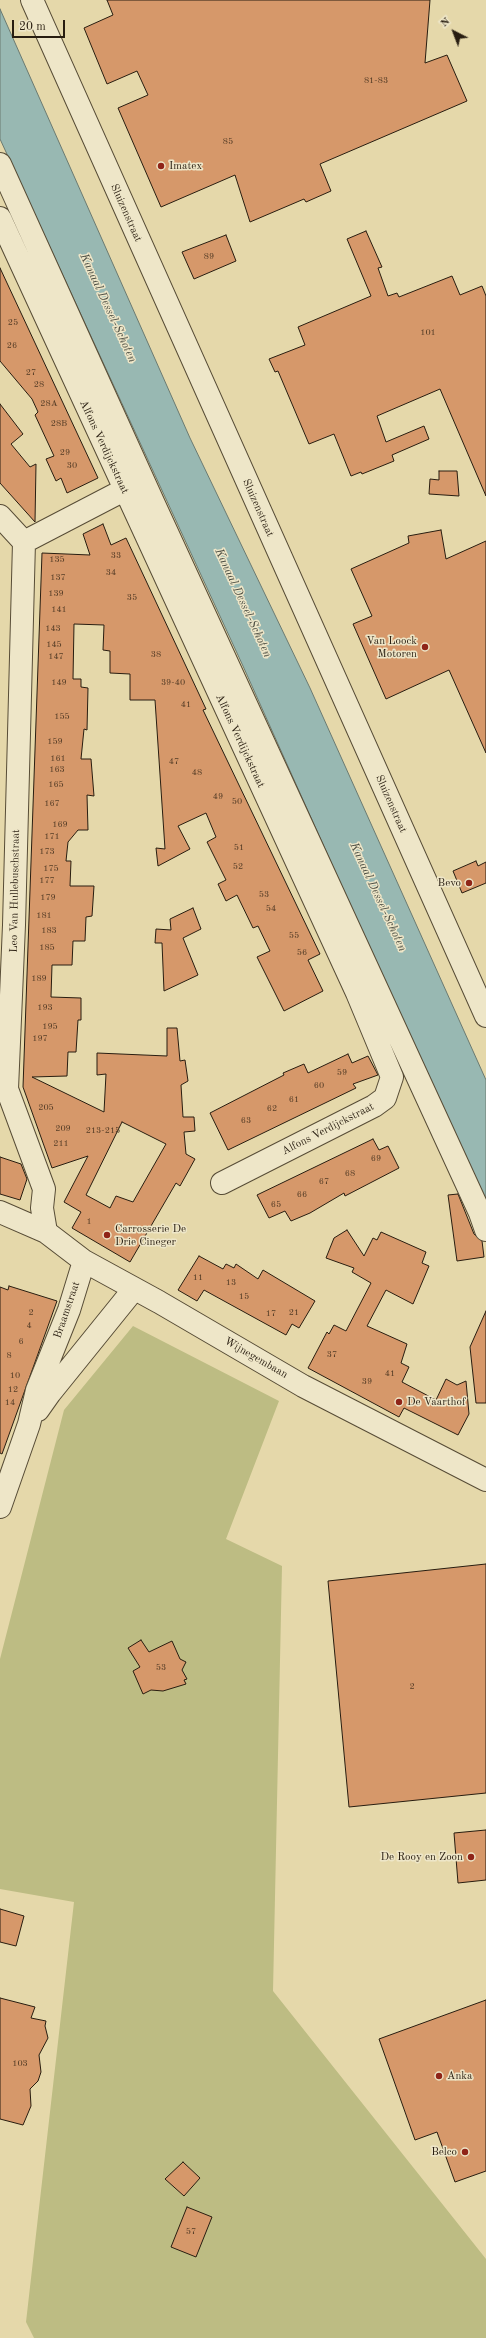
<!DOCTYPE html>
<style>
body{margin:0}
#map{position:relative;width:486px;height:2338px;overflow:hidden;background:#e5d8aa;font-family:"Old Standard TT",serif}
canvas{display:block}
.north{position:absolute;left:434px;top:12px;width:40px;height:40px;-webkit-text-stroke:3px #eee6c8;paint-order:stroke;rotate:318deg;font-size:11px;font-weight:700;line-height:16px;text-align:center;color:#281d10}
.north::after{content:'';display:block;margin:auto;width:14px;height:18px;background:#281d10;clip-path:polygon(50% 0,100% 100%,50% 72%,0 100%)}
.scale{position:absolute;left:12px;top:20px;width:53px;height:18px;box-sizing:border-box;border:2px solid #281d10;border-top:0;padding-left:5px;font-size:12px;line-height:14px;white-space:nowrap;color:#281d10;-webkit-text-stroke:3px #eee6c8;paint-order:stroke}
</style>
<div id="map">
<canvas width="486" height="2338"></canvas>
<div class="north">N</div>
<div class="scale">20 m</div>
</div>
<script>
const ctx = document.querySelector('canvas').getContext('2d');
ctx.lineJoin = 'round';
function paint(path, color) { ctx.fillStyle = color; ctx.fill(path, 'evenodd'); }
const shape = rows => new Path2D(rows.map(r => 'M' + r).join(''));
function stroke(path, color, width, dash) { ctx.strokeStyle = color; ctx.lineWidth = width; ctx.lineCap = dash ? 'butt' : 'round'; ctx.setLineDash(dash || []); ctx.stroke(path); }
function label(font, color, halo, rows, align = 'center') {
  ctx.font = font + ' "Old Standard TT",serif'; ctx.lineWidth = 3; ctx.setLineDash([]); ctx.textBaseline = 'middle'; ctx.strokeStyle = halo; ctx.fillStyle = color; for (const [text, x, y, turn = 0] of rows) {
    ctx.save(); ctx.translate(x, y); ctx.rotate((+turn || 0) * Math.PI / 180); ctx.textAlign = isNaN(turn) ? turn : align; if (halo) ctx.strokeText(text, 0, 0); ctx.fillText(text, 0, 0); ctx.restore();
  }
}
const green = shape([
 [133,1326,279,1401,226,1539,282,1566,273,1991,486,2259,486,2338,34,2338,26,2322,74,1902,0,1889,0,1659,64,1410]
]);
const water = shape([
 [0,9,190,438,310,688,486,1080,486,1208,243,666,0,139,0,9]
]);
const building = shape([
 [107,0,430,0,425,63,447,55,467,101,320,164,331,191,306,202,304,199,250,222,235,175,161,207,118,108,148,95,137,71,107,84,84,28,113,15,107,0],
 [366,231,382,267,378,268,388,296,397,293,399,297,452,276,460,295,482,286,486,296,486,496,440,389,377,416,386,442,424,426,429,439,392,455,394,461,362,474,361,472,351,476,334,434,309,444,278,371,275,372,269,359,305,345,298,327,371,296,347,239,366,231],
 [226,235,236,261,194,279,182,252,226,235],
 [0,268,98,478,67,493,61,478,56,481,46,459,54,456,35,415,38,412,32,399,0,361,0,268],
 [0,404,23,434,11,444,30,467,36,464,35,522,0,483,0,404],
 [439,471,457,471,459,496,429,494,430,479,439,480,439,471],
 [103,524,111,545,126,538,206,709,203,710,320,954,308,960,323,991,284,1011,257,957,270,951,258,926,253,928,237,895,226,901,218,884,226,880,207,842,216,837,206,813,178,826,190,849,158,866,156,848,165,849,155,700,130,700,130,674,110,673,110,651,103,650,104,625,74,624,73,679,81,679,81,687,88,688,87,730,84,729,81,759,91,759,94,796,87,795,88,830,78,830,68,842,66,861,71,861,70,886,94,886,92,916,86,917,85,941,73,941,72,965,52,965,51,997,81,998,81,1020,78,1020,76,1052,68,1052,67,1076,32,1077,104,1112,106,1074,97,1075,97,1053,167,1056,167,1028,177,1028,180,1061,185,1060,188,1081,181,1085,183,1117,194,1117,195,1131,184,1132,186,1154,195,1159,180,1186,176,1183,130,1262,72,1228,81,1212,64,1202,88,1156,52,1168,23,1087,42,553,90,555,83,534,103,524],
 [122,1122,166,1144,133,1202,116,1196,110,1208,86,1195,122,1122],
 [441,530,446,559,486,541,486,753,449,670,386,699,353,624,372,616,351,569,409,543,408,536,441,530],
 [476,861,478,866,486,862,486,883,462,893,453,871,476,861],
 [193,908,201,929,183,938,198,975,164,991,162,943,155,943,156,929,171,930,170,919,193,908],
 [348,1054,352,1063,368,1056,378,1075,353,1084,356,1088,228,1150,210,1113,284,1075,283,1073,304,1064,308,1073,348,1054],
 [373,1139,379,1150,388,1146,399,1168,345,1196,344,1193,310,1213,291,1221,285,1211,269,1218,257,1195,373,1139],
 [0,1157,21,1164,27,1179,20,1200,0,1194,0,1157],
 [458,1194,474,1234,482,1241,484,1257,457,1261,448,1195,458,1194],
 [347,1230,364,1256,373,1238,377,1240,381,1232,426,1252,422,1263,429,1266,413,1304,386,1290,367,1326,407,1344,401,1363,409,1367,402,1382,436,1400,446,1379,457,1385,466,1381,469,1414,458,1435,404,1408,399,1417,308,1368,327,1332,329,1334,334,1325,346,1331,371,1283,352,1272,354,1268,326,1258,334,1238,347,1230],
 [199,1256,223,1269,226,1264,234,1268,236,1264,258,1279,263,1270,315,1301,299,1328,292,1324,286,1335,204,1290,197,1301,178,1290,199,1256],
 [9,1286,57,1301,2,1454,0,1453,0,1287,8,1290,9,1286],
 [486,1311,486,1403,476,1403,470,1347,486,1311],
 [486,1564,486,1793,349,1807,328,1581,486,1564],
 [141,1640,149,1652,172,1641,180,1659,186,1662,182,1670,187,1679,184,1680,186,1684,163,1691,151,1690,143,1694,133,1671,140,1667,128,1648,141,1640],
 [486,1830,486,1880,458,1883,454,1833,486,1830],
 [0,1909,24,1916,16,1946,0,1942,0,1909],
 [0,1998,35,2007,31,2018,46,2021,45,2026,48,2038,39,2055,41,2072,38,2081,30,2089,31,2106,23,2125,0,2119,0,1998],
 [486,2000,486,2171,455,2182,437,2132,415,2140,379,2039,486,2000],
 [183,2162,200,2178,184,2196,165,2179,183,2162],
 [187,2207,212,2217,196,2257,171,2247,187,2207]
]);
const minor = shape([
 [32,0,486,1016],
 [0,164,154,504,480,1213,486,1230],
 [0,218,357,993,392,1077,385,1098,374,1106,222,1183],
 [0,516,24,542,14,925,7,1089,44,1189,42,1208,46,1232],
 [24,542,124,490],
 [0,1212,46,1232,84,1261,159,1302,303,1386,486,1480],
 [38,1410,50,1393,134,1289],
 [0,1507,29,1424,37,1390,69,1310,84,1261]
]);
const markers = [
 [161,166,4,"#8f2418"],
 [425,647,4,"#8f2418"],
 [469,883,4,"#8f2418"],
 [107,1235,4,"#8f2418"],
 [399,1402,4,"#8f2418"],
 [471,1857,4,"#8f2418"],
 [439,2076,4,"#8f2418"],
 [465,2152,4,"#8f2418"]
];
const numberNames = [
 ["81-83",376,81],
 ["85",228,142],
 ["89",209,257],
 ["25",13,323],
 ["101",428,333],
 ["26",12,346],
 ["27",31,373],
 ["28",39,385],
 ["28A",49,404],
 ["28B",59,424],
 ["29",65,453],
 ["30",72,466],
 ["33",116,556],
 ["135",57,560],
 ["34",111,573],
 ["137",58,578],
 ["139",56,594],
 ["35",132,598],
 ["141",59,610],
 ["143",53,629],
 ["145",54,645],
 ["38",156,655],
 ["147",56,657],
 ["149",59,683],
 ["39-40",173,683],
 ["41",186,705],
 ["155",62,717],
 ["159",55,742],
 ["161",58,759],
 ["47",174,762],
 ["163",57,770],
 ["48",197,773],
 ["165",56,785],
 ["49",218,797],
 ["50",237,802],
 ["167",52,804],
 ["169",60,825],
 ["171",52,837],
 ["51",239,848],
 ["173",47,852],
 ["52",238,867],
 ["175",51,869],
 ["177",47,881],
 ["53",264,895],
 ["179",48,898],
 ["54",271,909],
 ["181",44,916],
 ["183",49,931],
 ["55",294,936],
 ["185",47,948],
 ["56",302,953],
 ["189",39,979],
 ["193",45,1008],
 ["195",50,1027],
 ["197",40,1039],
 ["59",342,1073],
 ["60",319,1086],
 ["61",294,1100],
 ["205",46,1108],
 ["62",272,1109],
 ["63",246,1121],
 ["209",63,1129],
 ["213-215",103,1131],
 ["211",61,1144],
 ["69",376,1159],
 ["68",350,1174],
 ["67",324,1182],
 ["66",302,1195],
 ["65",276,1205],
 ["1",89,1222],
 ["11",198,1278],
 ["13",231,1283],
 ["15",244,1297],
 ["2",31,1313],
 ["21",294,1313],
 ["17",271,1314],
 ["4",29,1326],
 ["6",21,1342],
 ["37",332,1355],
 ["8",9,1356],
 ["41",390,1374],
 ["10",15,1376],
 ["39",367,1382],
 ["12",13,1390],
 ["14",10,1403],
 ["53",161,1668],
 ["2",412,1687],
 ["103",20,2064],
 ["57",191,2232]
];
const poiNames = [
 ["Imatex",169,166],
 ["Van Loock",417,641,"right"],
 ["Motoren",417,654,"right"],
 ["Bevo",461,883,"right"],
 ["Carrosserie De",115,1229],
 ["Drie Cineger",115,1242],
 ["De Vaarthof",407,1402],
 ["De Rooy en Zoon",463,1857,"right"],
 ["Anka",447,2076],
 ["Belco",457,2152,"right"]
];
const streetNames = [
 ["Sluizenstraat",126,213,66],
 ["Alfons Verdijckstraat",104,447,65],
 ["Sluizenstraat",258,508,66],
 ["Alfons Verdijckstraat",240,741,65],
 ["Sluizenstraat",391,804,66],
 ["Leo Van Hullebuschstraat",15,891,-89],
 ["Alfons Verdijckstraat",328,1129,-27],
 ["Braamstraat",67,1310,-71],
 ["Wijnegembaan",256,1358,30]
];
const waterNames = [
 ["Kanaal Dessel-Schoten",108,308,65],
 ["Kanaal Dessel-Schoten",243,603,65],
 ["Kanaal Dessel-Schoten",378,897,65]
];
paint(green, '#bdbc83');
paint(water, '#98b8b2');
stroke(water, '#6b7a71', 1);
paint(building, '#d6986a');
stroke(building, '#281d10', 1);
stroke(minor, '#574c36', 24);
stroke(minor, '#eee6c8', 22);
for (const [x, y, r, color] of markers) { const dot = new Path2D(); dot.arc(x, y, r, 0, 2 * Math.PI); ctx.fillStyle = color; ctx.fill(dot); stroke(dot, '#eee6c8', 1.5); }
label('9px', '#543c26', null, numberNames);
label('11px', '#281d10', '#eee6c8', poiNames, 'left');
label('11px', '#281d10', '#eee6c8', streetNames);
label('italic 12px', '#4a4c41', '#eee6c8', waterNames);
</script>
